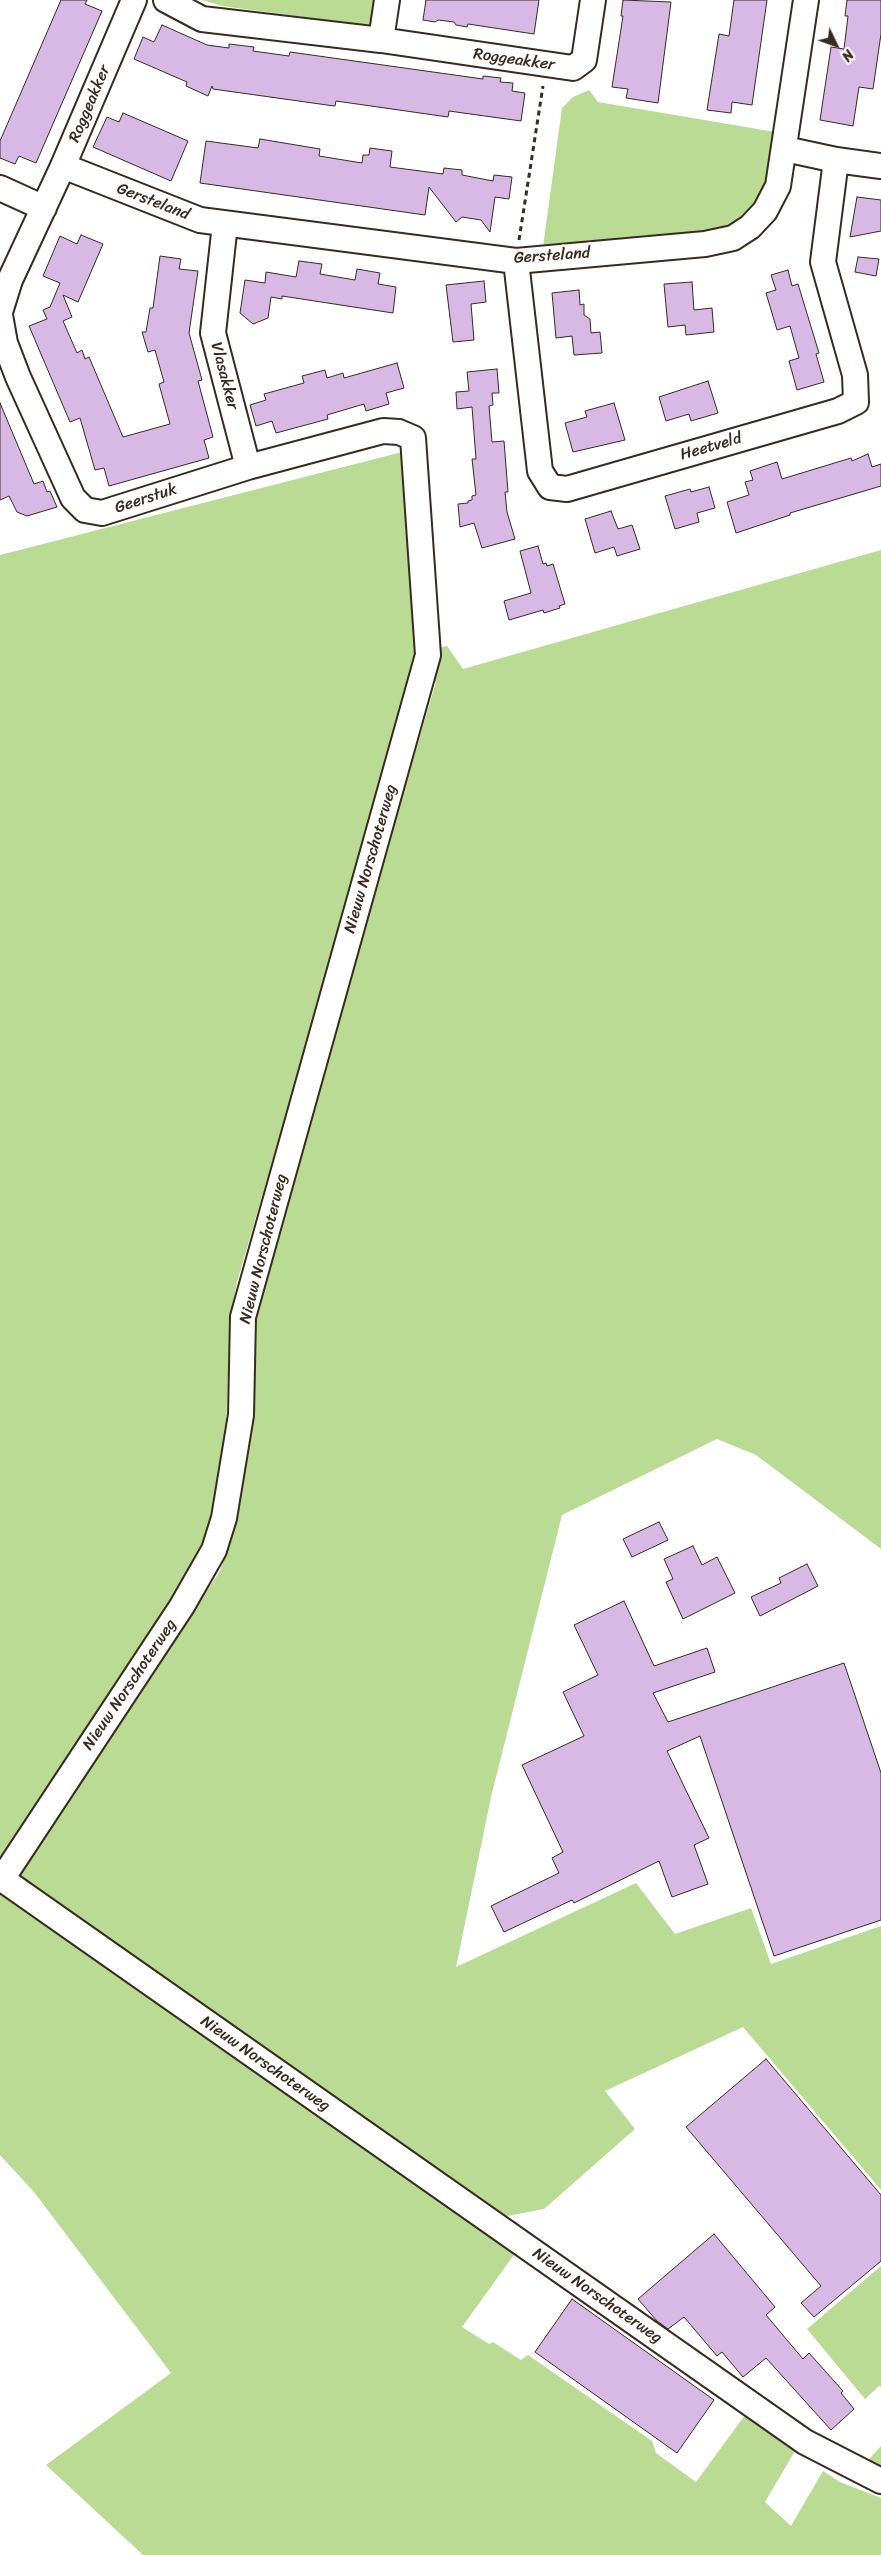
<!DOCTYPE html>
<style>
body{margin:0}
#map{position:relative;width:881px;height:2555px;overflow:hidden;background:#fff;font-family:Sriracha,sans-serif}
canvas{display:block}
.north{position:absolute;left:811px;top:20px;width:50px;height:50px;-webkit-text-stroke:4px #fff;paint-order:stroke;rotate:132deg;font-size:14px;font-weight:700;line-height:20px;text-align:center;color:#3b2a1e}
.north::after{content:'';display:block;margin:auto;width:18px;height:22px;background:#3b2a1e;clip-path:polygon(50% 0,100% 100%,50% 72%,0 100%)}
</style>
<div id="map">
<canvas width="881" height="2555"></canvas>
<div class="north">N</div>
</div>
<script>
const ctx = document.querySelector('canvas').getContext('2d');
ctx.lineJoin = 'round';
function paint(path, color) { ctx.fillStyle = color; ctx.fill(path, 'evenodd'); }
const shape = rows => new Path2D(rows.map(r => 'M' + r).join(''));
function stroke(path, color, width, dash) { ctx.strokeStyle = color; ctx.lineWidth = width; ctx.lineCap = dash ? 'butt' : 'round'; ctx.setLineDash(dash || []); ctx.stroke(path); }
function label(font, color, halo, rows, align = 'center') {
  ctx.font = font + ' Sriracha,sans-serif'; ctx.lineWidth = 5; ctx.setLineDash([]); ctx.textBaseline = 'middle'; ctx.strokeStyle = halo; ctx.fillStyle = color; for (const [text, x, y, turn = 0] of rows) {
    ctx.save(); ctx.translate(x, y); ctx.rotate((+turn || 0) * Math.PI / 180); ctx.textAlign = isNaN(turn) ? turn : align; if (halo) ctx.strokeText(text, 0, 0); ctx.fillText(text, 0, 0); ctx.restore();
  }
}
const green = shape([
 [202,0,376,0,372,26,222,6],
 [589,90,598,102,775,132,767,182,756,202,739,223,711,233,543,247,562,108,573,97],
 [406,451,423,646,237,1282,230,1320,224,1486,204,1555,0,1862,0,555],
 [881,550,881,1549,756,1455,717,1439,562,1515,491,1797,456,1967,636,1883,675,1934,751,1908,771,1964,881,1926,881,2190,743,2027,605,2091,635,2129,544,2209,507,2216,15,1875,220,1571,235,1526,243,1486,249,1314,436,682,428,680,435,649,447,646,463,669],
 [0,1887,516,2252,462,2327,489,2344,493,2342,521,2360,528,2355,652,2441,656,2453,696,2482,745,2415,795,2451,765,2502,791,2526,823,2471,840,2482,881,2498,881,2555,143,2555,46,2465,171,2373,34,2192,0,2155],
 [881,2266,881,2387,879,2386,865,2399,807,2329],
 [881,2446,881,2476,861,2468]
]);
const building = shape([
 [61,0,87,0,85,4,102,11,36,163,19,156,15,164,0,158,0,141,61,0],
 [426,0,539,0,534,34,468,24,467,27,456,25,454,22,438,20,435,22,423,20,426,0],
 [623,0,671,2,658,103,626,98,628,89,612,87,623,16,621,16,623,0],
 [734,0,767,0,752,105,732,102,731,113,707,110,719,34,729,36,734,0],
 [847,0,881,0,881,34,873,89,859,87,853,126,820,120,831,47,844,49,848,16,845,16,847,0],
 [162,25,207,45,229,48,229,44,254,47,253,51,289,56,290,52,483,79,483,76,501,78,500,82,513,83,512,91,525,93,521,121,449,111,448,117,336,101,335,106,327,105,213,89,212,86,208,96,186,86,187,82,134,59,143,37,154,42,162,25],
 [123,113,188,141,171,181,93,147,107,117,119,122,123,113],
 [260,139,320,149,319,156,362,163,363,155,369,155,370,148,392,151,390,167,443,174,444,168,462,170,462,175,493,181,494,175,512,177,509,199,495,197,490,232,481,220,462,217,456,222,429,187,425,215,200,183,206,141,258,148,260,139],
 [857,197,881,200,881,231,850,237,857,197],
 [81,235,103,244,78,302,63,295,72,317,63,321,77,353,82,350,85,359,89,357,123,437,170,424,159,384,164,382,155,350,148,352,142,332,146,332,150,308,153,308,160,256,181,259,179,269,198,271,189,333,202,380,198,381,213,437,204,440,209,458,109,486,104,468,95,470,80,418,70,422,29,326,47,319,43,310,50,307,60,283,43,276,60,236,77,244,81,235],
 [858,257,879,259,876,276,855,272,858,257],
 [299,261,322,264,320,274,355,280,357,269,380,273,378,284,396,287,393,313,282,296,282,299,271,297,268,318,253,324,240,313,245,280,265,283,266,272,296,277,299,261],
 [788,270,792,286,798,284,819,353,816,354,824,382,797,390,789,361,799,358,790,326,777,330,766,293,776,290,771,275,788,270],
 [484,281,486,302,471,304,474,340,453,342,446,285,484,281],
 [692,282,694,310,712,308,714,332,686,335,685,325,668,327,664,284,692,282],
 [579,290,580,305,584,304,584,315,590,319,591,333,600,332,602,353,574,355,572,336,556,338,552,293,579,290],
 [397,363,404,388,386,393,389,404,366,411,364,404,327,415,328,419,276,433,272,421,256,426,250,405,266,400,264,394,304,383,302,376,325,370,327,378,343,373,344,378,397,363],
 [497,369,499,393,492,393,493,405,489,406,492,442,504,441,508,492,505,492,507,512,515,539,482,548,474,523,460,527,458,504,468,503,468,501,472,500,472,496,476,495,472,459,476,459,472,407,457,409,456,392,469,391,467,372,497,369],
 [708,381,718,413,691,421,689,414,666,421,659,397,708,381],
 [0,403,34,484,43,481,47,492,50,491,57,507,27,516,17,512,9,496,0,500,0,403],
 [614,403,625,440,573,452,565,423,587,417,585,411,614,403],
 [868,454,872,467,881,464,881,486,790,513,790,515,736,533,727,502,749,495,745,482,753,480,750,471,777,462,782,479,851,458,852,461,868,454],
 [709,487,715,508,697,513,699,522,675,529,665,496,690,489,691,492,709,487],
 [611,511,618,529,632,525,640,549,617,556,614,547,595,553,585,519,611,511],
 [538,546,543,564,546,563,547,566,553,564,565,604,559,606,560,608,544,613,543,610,509,620,504,601,531,593,520,551,538,546],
 [659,1522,668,1540,632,1557,623,1539,659,1522],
 [693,1546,702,1565,717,1557,735,1593,683,1619,666,1582,673,1579,664,1559,693,1546],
 [807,1564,818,1586,760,1616,751,1597,781,1583,779,1578,807,1564],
 [624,1601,654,1666,707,1648,715,1672,653,1693,668,1722,844,1663,881,1773,881,1920,774,1956,700,1736,667,1751,709,1838,694,1845,708,1884,672,1897,659,1861,574,1903,572,1900,504,1932,491,1906,559,1873,552,1858,563,1852,522,1765,584,1736,563,1692,598,1675,574,1625,624,1601],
 [766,2059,881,2195,881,2261,814,2317,801,2303,821,2286,686,2127,766,2059],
 [714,2234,775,2307,766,2315,803,2359,809,2353,843,2391,841,2393,854,2409,831,2430,766,2358,743,2377,722,2352,717,2356,684,2317,668,2329,657,2321,638,2299,714,2234],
 [572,2299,714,2400,677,2453,535,2352,572,2299]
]);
const path = shape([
 [519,240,543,86]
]);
const minor = shape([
 [166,0,202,19,381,40,573,68,584,60,593,0],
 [381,40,387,0],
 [785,149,836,160,881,166],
 [63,166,200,220,516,261,705,244,733,238,750,227,765,211,778,186,806,0],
 [0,188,44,208],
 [225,224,213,333,248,467],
 [516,261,540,471,550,487,567,489,838,411,856,402,855,375,823,262,836,160],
 [0,312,10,280,63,166,134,0],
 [0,315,5,343,18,377,73,498,85,510,102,513,248,467,383,431,399,432,413,438,428,655,243,1317,241,1415,224,1518,214,1550,182,1606,2,1879,805,2442,881,2481]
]);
const streetNames = [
 ["Roggeakker",514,60,8],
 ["Roggeakker",90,104,-67],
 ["Gersteland",153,202,21],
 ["Gersteland",552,256,-4],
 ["Vlasakker",224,376,75],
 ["Heetveld",711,447,-16],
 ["Geerstuk",146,499,-18],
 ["Nieuw Norschoterweg",371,859,-74],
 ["Nieuw Norschoterweg",264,1249,-76],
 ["Nieuw Norschoterweg",130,1685,-56],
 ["Nieuw Norschoterweg",265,2064,35],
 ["Nieuw Norschoterweg",597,2296,35]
];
paint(green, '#b9db94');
paint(building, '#d8b9e6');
stroke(building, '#3b2a1e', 1);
stroke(minor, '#3b2a1e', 28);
stroke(path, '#3b2a1e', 3, [5, 4]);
stroke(minor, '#fff', 24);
label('16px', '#3b2a1e', '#fff', streetNames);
</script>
